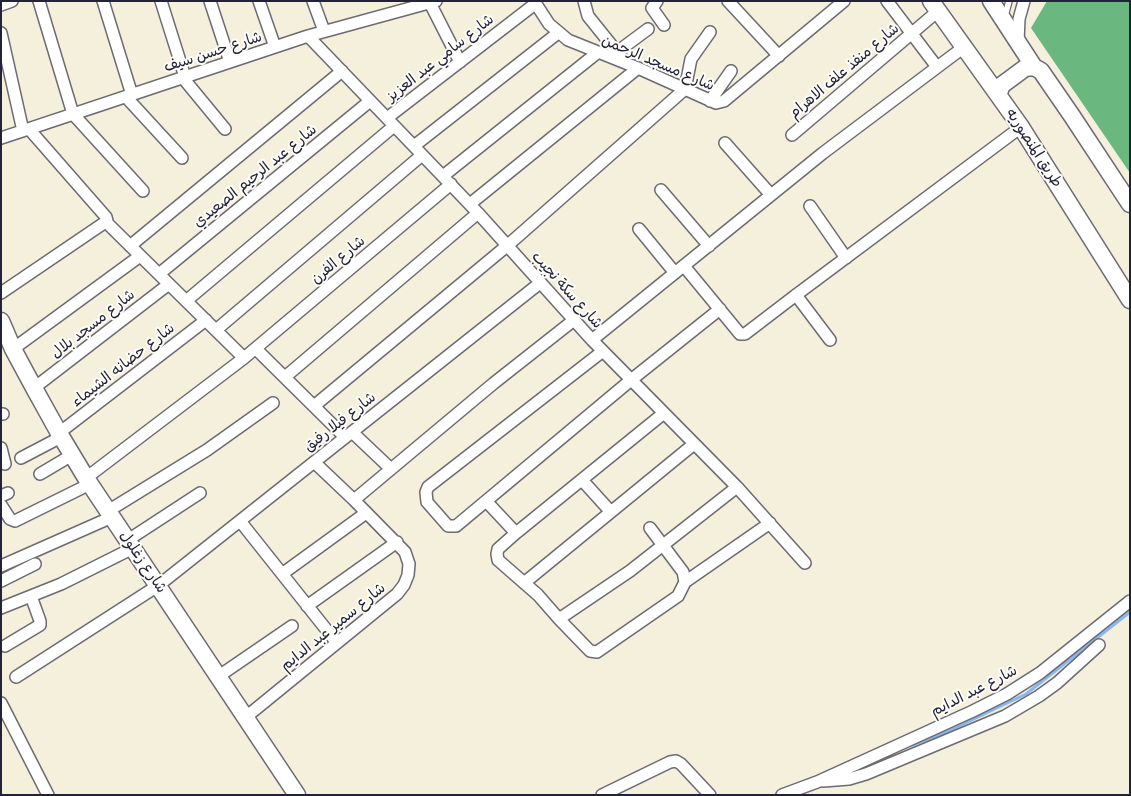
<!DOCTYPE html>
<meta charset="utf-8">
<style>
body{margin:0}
#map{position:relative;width:1131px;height:796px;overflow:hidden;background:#f4f0dc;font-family:Delius,sans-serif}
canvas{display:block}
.frame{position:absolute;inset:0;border:2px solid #22223b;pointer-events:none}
</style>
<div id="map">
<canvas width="1131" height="796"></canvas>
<div class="frame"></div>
</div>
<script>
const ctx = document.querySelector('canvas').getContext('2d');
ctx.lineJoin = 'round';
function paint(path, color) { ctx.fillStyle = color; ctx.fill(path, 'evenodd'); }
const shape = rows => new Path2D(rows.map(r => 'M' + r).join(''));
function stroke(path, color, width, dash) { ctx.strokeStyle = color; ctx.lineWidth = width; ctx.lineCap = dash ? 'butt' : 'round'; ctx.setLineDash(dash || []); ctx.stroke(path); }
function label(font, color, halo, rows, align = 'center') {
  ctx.font = font + ' Delius,"Playpen Sans Arabic",sans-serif'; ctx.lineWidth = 4; ctx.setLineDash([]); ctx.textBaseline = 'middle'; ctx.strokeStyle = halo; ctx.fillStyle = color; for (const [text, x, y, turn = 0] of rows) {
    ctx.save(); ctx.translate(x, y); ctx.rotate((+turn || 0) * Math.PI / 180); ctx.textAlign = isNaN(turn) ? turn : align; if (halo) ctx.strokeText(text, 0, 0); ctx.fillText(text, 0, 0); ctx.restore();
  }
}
const forest = shape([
 [1047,1,1130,1,1130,173,1031,28]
]);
const stream = shape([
 [912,745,949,731,1026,694,1130,612]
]);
const lane = shape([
 [1005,16,1009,1]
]);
const street = shape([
 [39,1,73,114,143,191],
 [103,1,132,95],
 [161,1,185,77],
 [210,1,230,62],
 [259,1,275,47],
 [313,1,324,31],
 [534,1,549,24,568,40,638,68,716,103,724,101,844,1],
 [584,1,588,16,625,62],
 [657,1,652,8,664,25],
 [728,1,779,56],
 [887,1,937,67],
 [430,3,460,62],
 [1,5,12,1],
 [1,33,23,131],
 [308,36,478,213,592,340,737,487,805,563],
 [1018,42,1019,19,1024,1],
 [617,52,648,29],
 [183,78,225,129],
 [126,97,182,158],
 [710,101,731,71],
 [387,118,535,4],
 [792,135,938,11],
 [1,138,308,36,436,1],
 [725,143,771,195],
 [414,146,558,33],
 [443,176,597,53],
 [661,190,709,246],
 [470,204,638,68],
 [810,206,846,258],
 [106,222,244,358],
 [639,229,675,273],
 [130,246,342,71],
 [684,266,740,334,745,334,796,295,1021,127],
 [159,274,370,101],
 [1,293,107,221,106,217,29,129],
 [796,295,830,340],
 [186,301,394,126],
 [216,330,422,155],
 [592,340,823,153,964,47],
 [13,349,140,256],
 [256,349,345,437],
 [603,351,428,487,426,492,427,502,448,526,456,526,631,380,720,309],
 [285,377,478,213],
 [34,388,169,284],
 [314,406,508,245,685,89,691,59,710,32],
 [664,413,516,533,498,549,497,554,498,560,538,595,559,619,630,571,737,487],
 [1,414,3,414],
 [352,432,391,469],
 [59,433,206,320],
 [1,448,5,464],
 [21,458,61,437],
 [40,474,72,455],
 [86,478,244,358,451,184],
 [582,480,611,512],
 [1,496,8,493],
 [354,500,494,383,574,320],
 [486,501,516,533],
 [1,505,10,519,15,521,90,484],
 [108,511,207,450,273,403],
 [240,521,337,643],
 [128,540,200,493],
 [1,566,112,517],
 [282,574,366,513],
 [1,581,35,564],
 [685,582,770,523],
 [524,583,694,444],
 [307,606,397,542],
 [1,608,61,584,133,548],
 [559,619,590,651,597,652,678,596,685,582,683,572,650,528],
 [5,646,40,625,40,621,31,596],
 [219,676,292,626],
 [16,677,159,585,540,283],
 [1,703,48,795],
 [246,717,397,594,404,585,408,575,409,564,405,552,354,500,314,462],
 [823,781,849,779,866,774,1005,716,1039,696,1057,683,1099,645],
 [602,795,670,762,676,761,681,764,710,795],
 [782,795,817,782,973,711,1007,694,1040,673,1130,601]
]);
const secondary = shape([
 [931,1,1021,127,1130,300],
 [991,1,1034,67,1041,71,1072,116,1130,204],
 [998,95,1002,85,1025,68,1034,67],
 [1,321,13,349,34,388,59,433,86,478,297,795]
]);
const streetNames = [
 ["شارع حسن سيف",213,52,-18],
 ["شارع سامي عبد العزيز",440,58,-38],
 ["شارع مسجد الرحمن",658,63,23],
 ["شارع منفذ علف الاهرام",844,71,-40],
 ["طريق المنصوريه",1034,148,57],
 ["شارع عبد الرحيم الصعيدي",255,176,-39],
 ["شارع الفرن",338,260,-40],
 ["شارع سكة نجيب",567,290,48],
 ["شارع مسجد بلال",93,324,-38],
 ["شارع حضانه الشيماء",123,365,-38],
 ["شارع فيلا رفيق",340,422,-38],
 ["شارع زغلول",143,562,56],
 ["شارع سمير عبد الدايم",333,627,-39],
 ["شارع عبد الدايم",974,691,-27]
];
paint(forest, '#6ab780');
stroke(stream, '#87b8f3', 3);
stroke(lane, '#6c6a73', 8);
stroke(street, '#6c6a73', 14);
stroke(secondary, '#6c6a73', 19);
stroke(lane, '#fff', 5.5);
stroke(street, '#fff', 11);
stroke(secondary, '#fff', 16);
label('15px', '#22223b', '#fdfcf7', streetNames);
</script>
